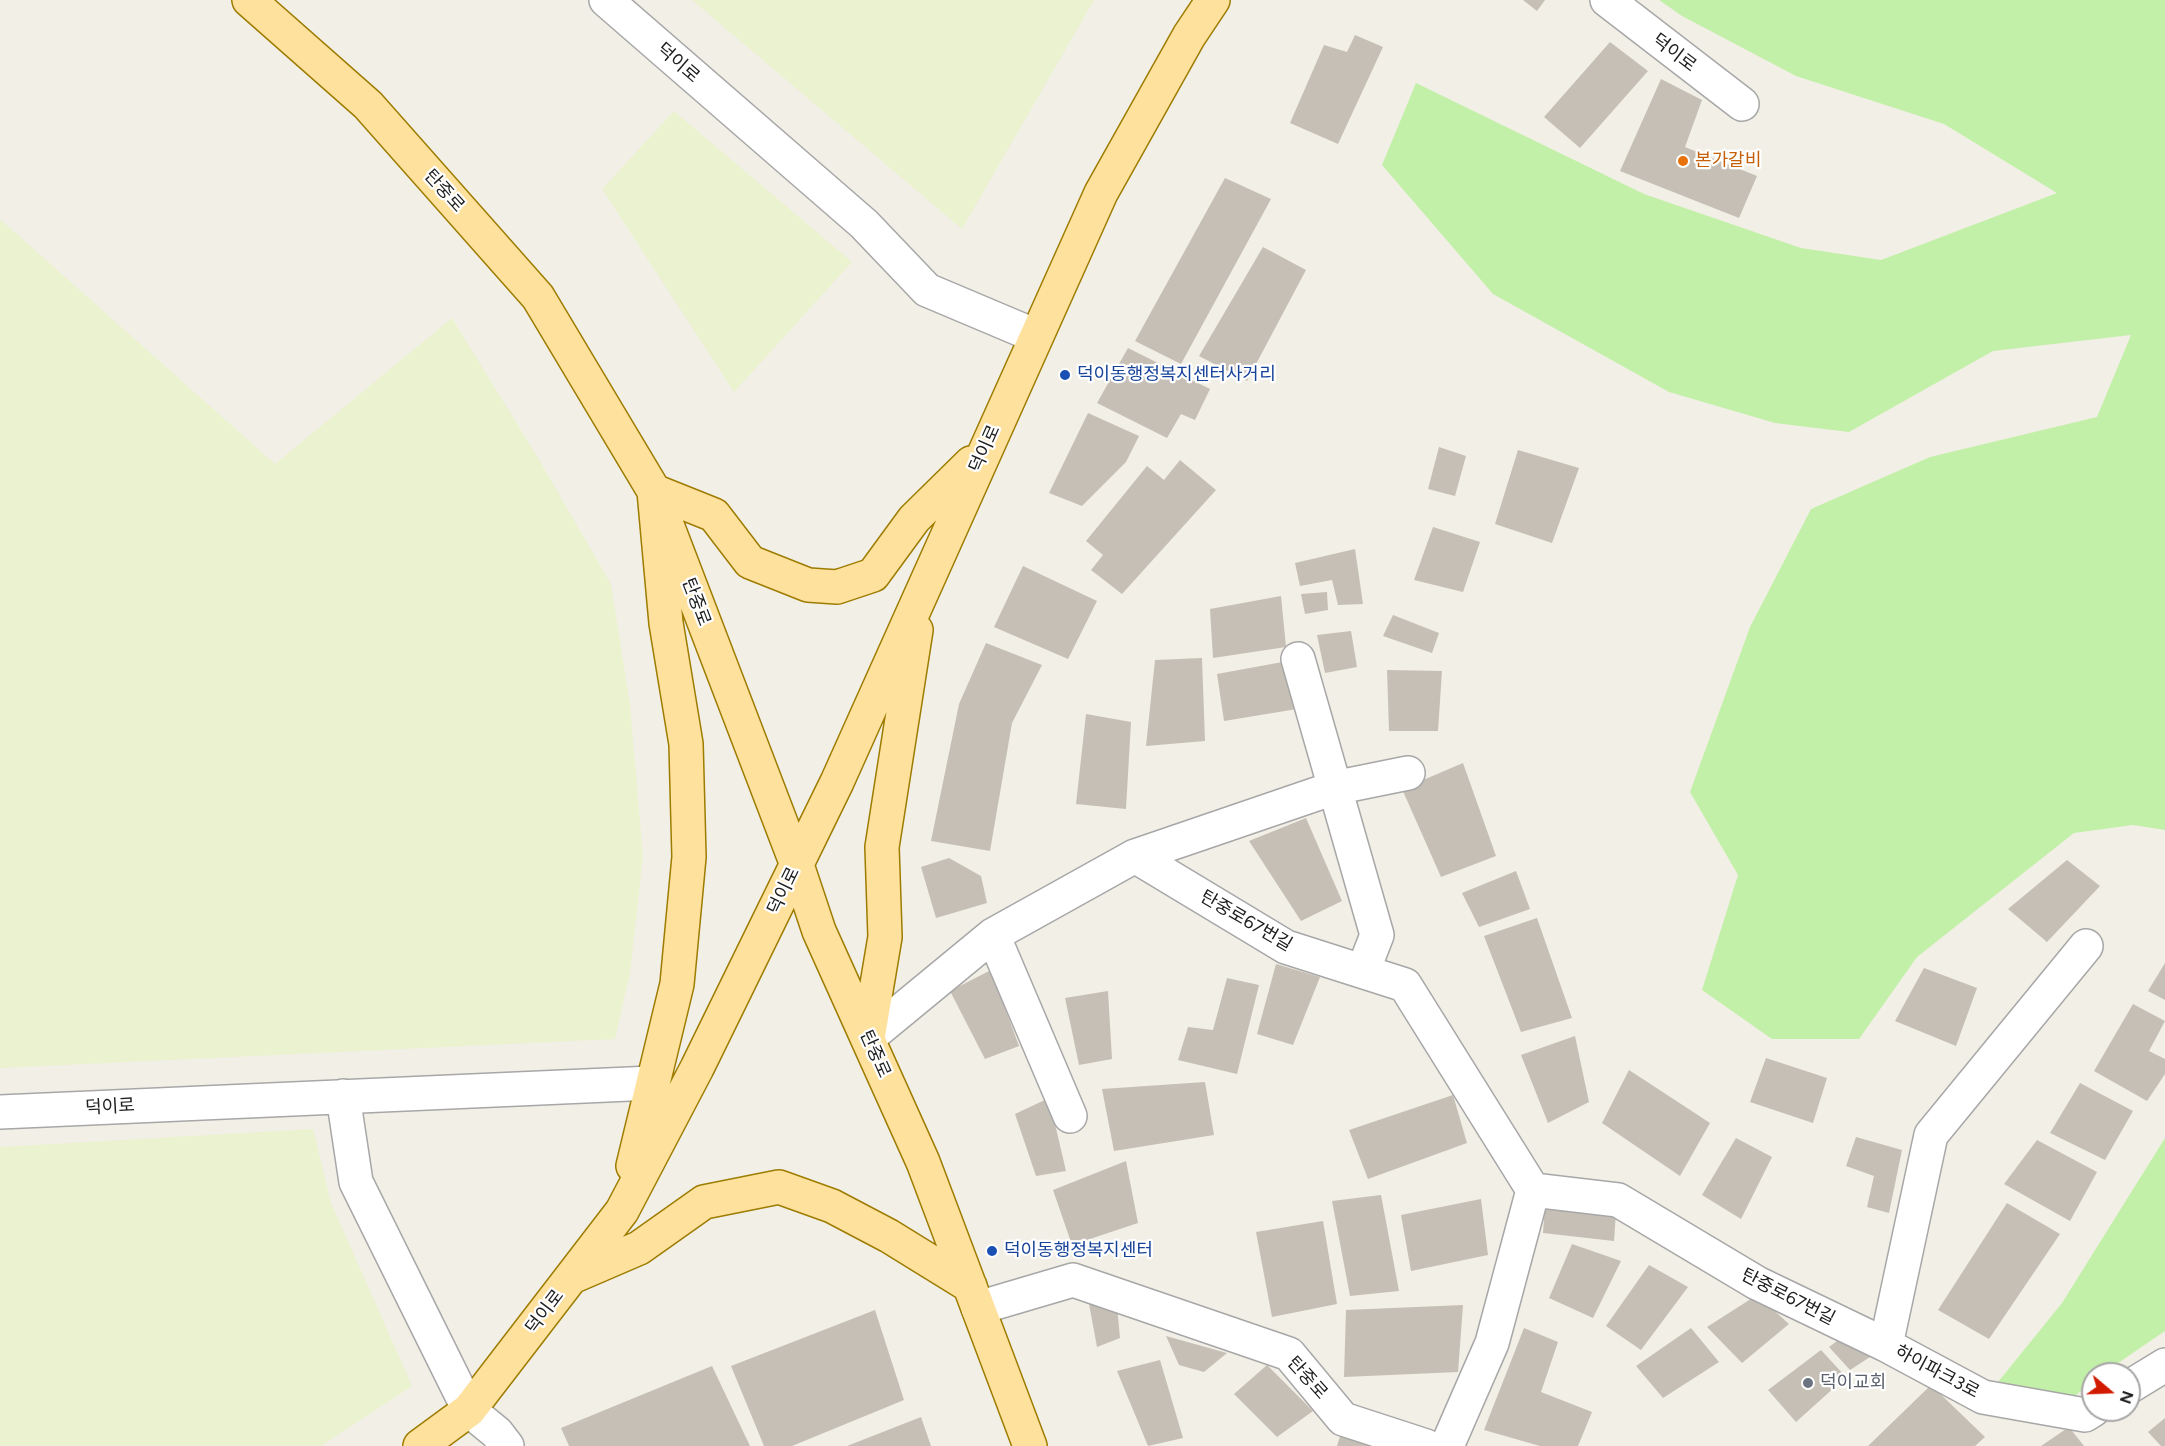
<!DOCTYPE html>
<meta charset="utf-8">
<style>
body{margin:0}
#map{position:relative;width:2165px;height:1446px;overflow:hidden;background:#f2efe6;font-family:Figtree,sans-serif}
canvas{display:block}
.north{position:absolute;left:2081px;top:1362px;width:60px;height:60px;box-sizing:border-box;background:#fff;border:2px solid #a6a6a6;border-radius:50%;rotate:109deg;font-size:16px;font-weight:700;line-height:24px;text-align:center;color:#202020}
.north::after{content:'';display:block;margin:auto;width:21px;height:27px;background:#d11a00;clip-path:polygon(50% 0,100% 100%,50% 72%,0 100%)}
</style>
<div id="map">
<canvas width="2165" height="1446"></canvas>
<div class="north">N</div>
</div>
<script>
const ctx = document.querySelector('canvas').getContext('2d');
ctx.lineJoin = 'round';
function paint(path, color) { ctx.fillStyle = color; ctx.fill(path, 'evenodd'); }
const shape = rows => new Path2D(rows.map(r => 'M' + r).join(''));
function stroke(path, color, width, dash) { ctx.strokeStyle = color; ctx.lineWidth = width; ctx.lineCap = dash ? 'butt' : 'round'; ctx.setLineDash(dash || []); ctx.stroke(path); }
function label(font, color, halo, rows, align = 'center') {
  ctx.font = font + ' Figtree,"Noto Sans KR",sans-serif'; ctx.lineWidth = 4.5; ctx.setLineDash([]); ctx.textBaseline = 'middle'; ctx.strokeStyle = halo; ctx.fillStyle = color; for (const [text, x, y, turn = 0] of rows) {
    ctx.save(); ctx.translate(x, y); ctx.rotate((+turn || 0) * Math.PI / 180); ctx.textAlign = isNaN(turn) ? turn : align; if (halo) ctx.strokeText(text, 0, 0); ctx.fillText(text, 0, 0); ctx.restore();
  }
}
const farmland = shape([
 [692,0,1094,0,962,229],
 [674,111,852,262,734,392,602,189],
 [0,219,275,464,452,318,538,458,611,584,630,705,643,857,630,973,615,1039,0,1068],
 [313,1129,331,1203,412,1386,321,1446,0,1446,0,1147]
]);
const grass = shape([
 [1659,0,2165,0,2165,830,2133,825,2074,833,1917,957,1859,1039,1772,1039,1702,990,1738,875,1690,792,1750,627,1811,509,1930,457,2097,417,2131,335,1993,351,1849,432,1775,423,1669,392,1493,294,1382,165,1416,83,1644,194,1801,248,1881,260,2057,193,1944,124,1796,76,1682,16],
 [2165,1138,2165,1331,2102,1374,2093,1374,2093,1381,2064,1405,1998,1382,2062,1303]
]);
const building = shape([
 [1523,0,1545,0,1537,11],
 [1355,35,1383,47,1338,144,1290,123,1324,45,1347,52],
 [1610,42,1648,71,1580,148,1544,117],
 [1661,79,1702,100,1685,147,1757,176,1739,218,1620,171],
 [1225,178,1271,199,1181,364,1135,341],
 [1263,247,1306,270,1247,381,1199,356],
 [1128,348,1210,389,1195,420,1181,414,1167,438,1097,403],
 [1088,413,1139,436,1126,462,1082,506,1049,493],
 [1439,447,1466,456,1455,496,1428,489],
 [1518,450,1579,468,1552,543,1495,524],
 [1180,460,1216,490,1122,594,1091,570,1103,555,1086,541,1147,466,1164,480],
 [1433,527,1480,542,1463,592,1414,580],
 [1355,549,1363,604,1338,605,1332,580,1300,586,1295,563],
 [1023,566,1097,601,1068,659,994,627],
 [1327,592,1328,610,1305,614,1301,594],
 [1281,596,1286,647,1213,658,1210,609],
 [1393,615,1439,633,1432,653,1383,636],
 [1351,631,1357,667,1325,673,1317,635],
 [986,643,1042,665,1012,723,990,851,931,841,959,704],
 [1202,658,1205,741,1146,746,1155,660],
 [1288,661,1297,709,1224,721,1217,674],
 [1387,670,1442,671,1438,731,1389,731],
 [1086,714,1131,722,1126,809,1076,804],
 [1463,763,1496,856,1441,877,1402,789],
 [1306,818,1342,901,1301,921,1249,841],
 [949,858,981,876,987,903,936,918,921,867],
 [2067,860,2100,886,2047,942,2008,909],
 [1516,871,1530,909,1479,927,1462,893],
 [1537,918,1572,1018,1521,1032,1484,936],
 [2165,963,2165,1000,2148,991],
 [1276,964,1320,977,1293,1045,1257,1034],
 [1924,968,1977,988,1956,1046,1895,1021],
 [991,970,1019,1046,985,1059,950,991],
 [1227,978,1259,985,1237,1074,1178,1060,1188,1027,1213,1030],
 [1108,991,1112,1059,1079,1065,1065,998],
 [2133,1004,2165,1021,2149,1051,2165,1059,2165,1074,2147,1101,2094,1071],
 [1575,1036,1589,1102,1548,1123,1521,1055],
 [1766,1058,1827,1078,1813,1123,1750,1102],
 [1629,1070,1710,1123,1680,1176,1602,1123],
 [1205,1082,1214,1135,1114,1151,1102,1089],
 [2080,1083,2133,1111,2105,1160,2050,1133],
 [1453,1095,1467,1143,1368,1179,1349,1130],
 [1049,1098,1066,1171,1036,1176,1015,1114],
 [1856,1137,1902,1150,1889,1213,1867,1207,1874,1176,1846,1166],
 [1736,1138,1772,1157,1741,1219,1702,1195],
 [2037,1140,2097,1172,2070,1221,2004,1184],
 [1126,1161,1138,1223,1072,1245,1053,1190],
 [1381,1195,1399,1291,1350,1296,1332,1201],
 [1481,1199,1488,1255,1411,1271,1401,1215],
 [2007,1203,2060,1234,1989,1339,1938,1310],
 [1545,1205,1616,1212,1614,1241,1543,1233],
 [1323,1221,1337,1304,1272,1317,1256,1232],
 [1572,1244,1621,1261,1593,1318,1549,1298],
 [1649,1265,1688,1287,1641,1350,1606,1326],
 [1757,1295,1789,1324,1742,1363,1707,1327],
 [1089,1304,1117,1306,1120,1338,1097,1347],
 [1463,1305,1458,1372,1344,1377,1346,1310],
 [875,1310,904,1400,792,1446,764,1446,731,1366],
 [1524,1328,1558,1342,1541,1392,1592,1412,1578,1446,1540,1446,1484,1430],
 [1691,1328,1719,1362,1663,1398,1636,1366],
 [1845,1335,1870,1357,1850,1370,1829,1347],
 [1166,1336,1227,1353,1204,1372,1179,1365],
 [1821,1350,1846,1377,1796,1422,1768,1390],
 [1160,1360,1183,1438,1148,1446,1117,1371],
 [1267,1365,1313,1411,1277,1437,1234,1394],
 [712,1366,750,1446,569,1446,561,1428],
 [1931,1385,1985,1437,1975,1446,1868,1446],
 [921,1417,931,1446,847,1446],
 [2165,1418,2165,1446,2161,1446,2148,1432],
 [2069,1427,2084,1446,2041,1446],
 [1341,1433,1379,1446,1337,1446]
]);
const minor = shape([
 [606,0,864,224,927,290,1036,336],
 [1607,0,1742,104],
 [1298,659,1377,935,1363,971],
 [1135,856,1286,947,1405,985,1533,1190,1618,1200,1757,1283,1886,1345,1983,1397,2085,1415,2093,1410],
 [993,935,1070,1116],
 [868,1038,993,935,1135,856,1334,788,1408,773],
 [343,1096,356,1182,469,1410,497,1433,507,1446],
 [0,1112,652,1083],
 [978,1308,1073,1280,1289,1354,1343,1419,1426,1446],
 [1886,1345,1931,1135,2086,946],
 [2129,1387,2165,1365],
 [1447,1446,1492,1343,1533,1190]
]);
const major = shape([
 [249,0,368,105,538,297,654,491,797,865,819,931,923,1162,1030,1446],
 [868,1038,885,937,882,847,916,630],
 [633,1166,677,984,689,857,686,744,666,623,654,491,714,515,750,562,808,585,837,587,873,575,914,519,971,463],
 [574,1276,639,1248,704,1202,779,1187,832,1206,889,1236,970,1286],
 [420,1446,469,1410,622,1211,697,1068,837,782,1101,193,1189,36,1213,0]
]);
const markers = [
 [1683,161,6,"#e8710a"],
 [1065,375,6,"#1a4fb4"],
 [992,1251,6,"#1a4fb4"],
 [1808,1383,6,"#6b7280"]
];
const streetNames = [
 ["덕이로",1674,53,37],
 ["덕이로",678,63,41],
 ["탄중로",444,191,48],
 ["덕이로",985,449,-66],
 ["탄중로",696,602,69],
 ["덕이로",784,891,-64],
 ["탄중로67번길",1246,921,30],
 ["탄중로",875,1054,66],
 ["덕이로",110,1107,-3],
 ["탄중로67번길",1788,1297,27],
 ["덕이로",545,1312,-53],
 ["하이파크3로",1937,1372,28],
 ["탄중로",1307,1378,48]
];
const foodNames = [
 ["본가갈비",1695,161]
];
const transitNames = [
 ["덕이동행정복지센터사거리",1077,375],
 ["덕이동행정복지센터",1004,1251]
];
const worshipNames = [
 ["덕이교회",1820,1383]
];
paint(farmland, '#ebf2d0');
paint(grass, '#c3f0a8');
paint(building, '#c6bfb5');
stroke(minor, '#a7a7a7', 36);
stroke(major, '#9d7c00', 36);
stroke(minor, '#fff', 33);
stroke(major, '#ffe19e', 33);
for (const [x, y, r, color] of markers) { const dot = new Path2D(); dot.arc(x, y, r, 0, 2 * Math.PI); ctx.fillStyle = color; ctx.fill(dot); stroke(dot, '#fff', 2); }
label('18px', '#202020', '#fff', streetNames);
label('18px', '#c56008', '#fff', foodNames, 'left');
label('18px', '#164399', '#fff', transitNames, 'left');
label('18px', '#5b616d', '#fff', worshipNames, 'left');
</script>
